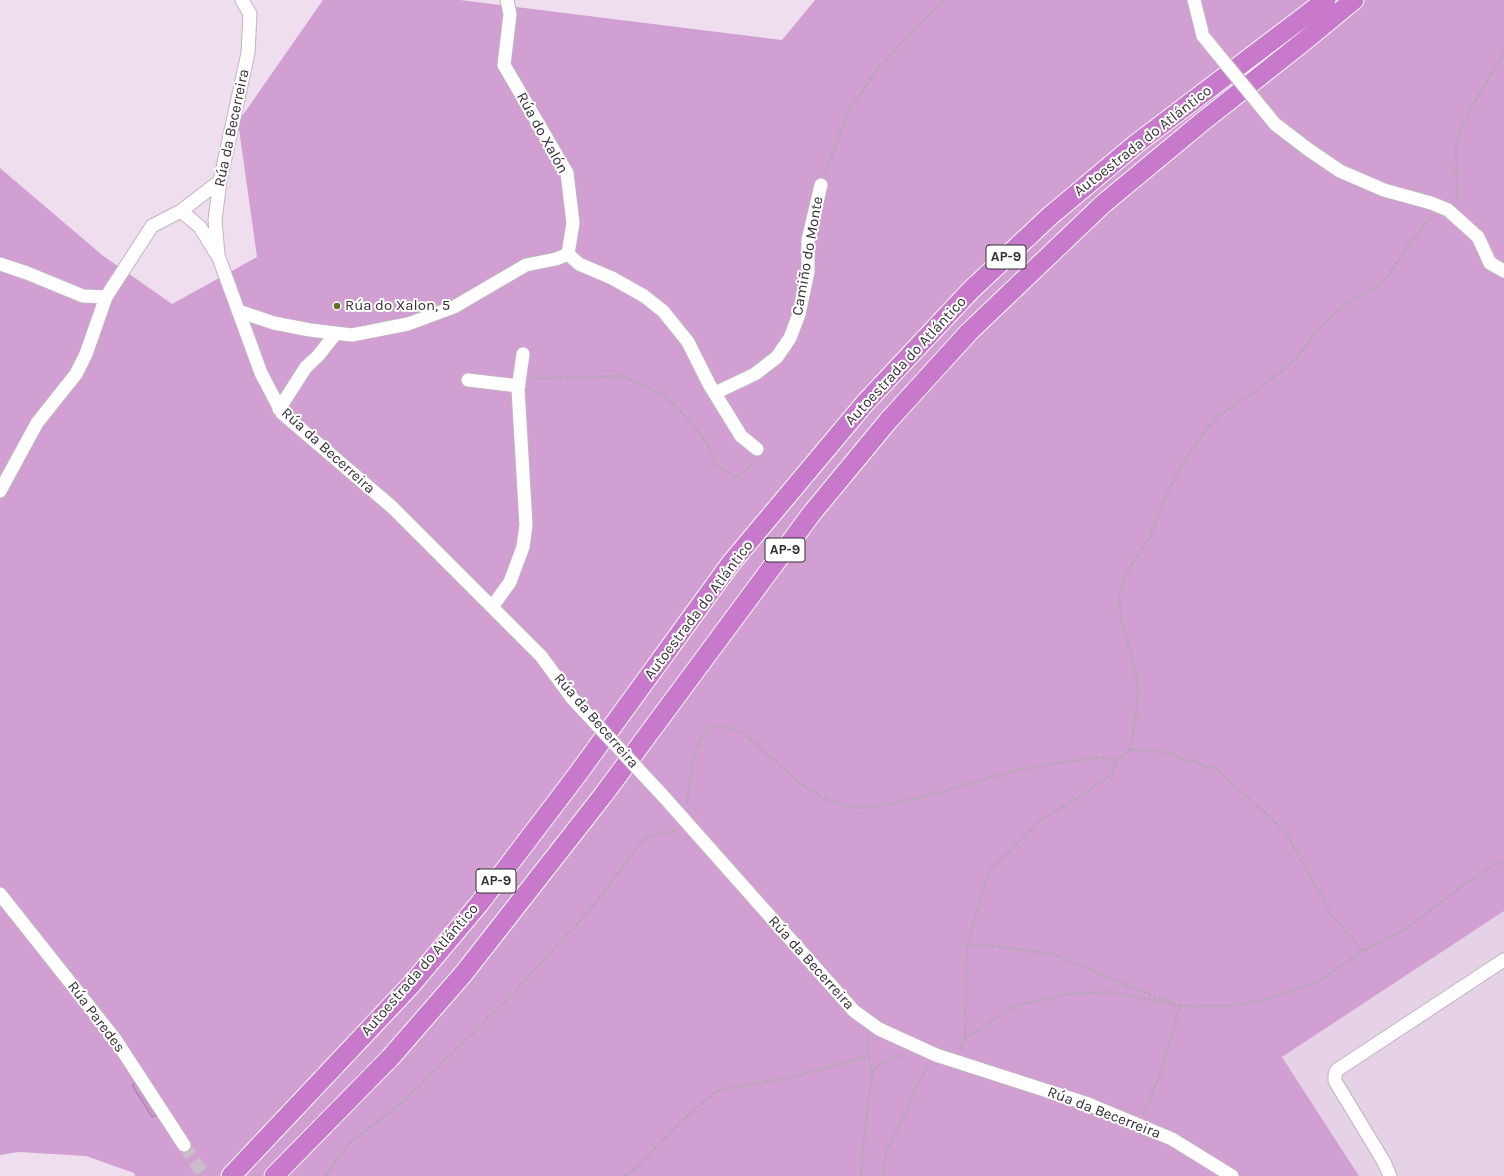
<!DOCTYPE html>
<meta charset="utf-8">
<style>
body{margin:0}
canvas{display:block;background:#efdfee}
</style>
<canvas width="1504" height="1176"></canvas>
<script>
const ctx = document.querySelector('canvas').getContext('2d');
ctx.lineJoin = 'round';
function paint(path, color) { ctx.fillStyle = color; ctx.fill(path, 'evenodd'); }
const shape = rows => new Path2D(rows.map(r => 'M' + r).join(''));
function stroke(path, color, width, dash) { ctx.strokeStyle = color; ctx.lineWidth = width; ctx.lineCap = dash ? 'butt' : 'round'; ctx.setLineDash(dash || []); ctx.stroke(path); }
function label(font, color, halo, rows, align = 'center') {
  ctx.font = font + ' Karla,sans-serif'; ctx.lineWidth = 4; ctx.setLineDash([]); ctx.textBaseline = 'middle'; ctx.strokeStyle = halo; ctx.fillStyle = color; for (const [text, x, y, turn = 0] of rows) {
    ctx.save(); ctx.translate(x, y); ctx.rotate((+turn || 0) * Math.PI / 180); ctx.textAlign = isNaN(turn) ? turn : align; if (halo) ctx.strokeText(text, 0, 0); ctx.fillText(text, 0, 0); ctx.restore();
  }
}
const built = shape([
 [1504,911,1504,1176,1359,1176,1282,1057]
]);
const forest = shape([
 [323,0,460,0,782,40,815,0,1504,0,1504,911,1282,1057,1359,1176,135,1176,134,1173,86,1156,18,1152,0,1155,0,168,102,255,172,304,257,257,238,122]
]);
const water = shape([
 [139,1081,159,1113,152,1117,132,1085,139,1081]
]);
const minorTunnel = shape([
 [184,1145,204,1176]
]);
const path = shape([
 [825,174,849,110,877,70,924,19,943,1,946,0],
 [1457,201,1456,142,1465,119,1504,52],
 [530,379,621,376,663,394,686,417,708,445,716,464,735,478,746,471,754,460],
 [1130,750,1135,721,1138,693,1136,671,1121,620,1119,596,1125,575,1150,536,1165,498,1190,451,1214,420,1237,402,1257,390,1296,359,1316,332,1335,312,1384,281,1411,242,1432,216],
 [687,804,692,763,700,740,709,728,725,726,742,732,805,787,830,801,855,808,881,806,930,795,1017,770,1096,757,1116,761],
 [967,945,985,945,1053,954,1119,982,1172,1003],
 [965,1039,1015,1006,1067,994,1111,992,1180,1006],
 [960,1050,965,1039,967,945,989,871,1043,818,1078,798,1112,774,1116,761,1130,750,1160,751,1216,769,1285,831,1332,916,1363,951,1410,926,1462,886,1496,864,1504,862],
 [872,1073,882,1062,905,1054],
 [1143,1115,1160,1075,1180,1006,1241,1005,1264,1000,1318,982,1363,951],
 [326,1176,334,1163,353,1140,403,1102,521,985,589,911,640,844,649,836,678,830],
 [625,1176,640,1164,676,1126,712,1095,720,1090,792,1077,869,1056],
 [861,1176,862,1154,872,1074,869,1056,867,1035],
 [883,1176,886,1152,924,1073,929,1065]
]);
const minor = shape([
 [1194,0,1203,36],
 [1275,124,1309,150,1340,171,1384,190,1431,203,1448,210,1478,237,1490,263,1504,271],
 [181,211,200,227,219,258,261,373,282,413,392,507,541,656,572,698],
 [568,254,579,264,612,278,644,296,663,311,688,342,709,384,741,436,757,449],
 [218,255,215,220,220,181,248,53,250,14,242,0],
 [0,264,27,273,83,296,106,297],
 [238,311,274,323,310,330,352,335,408,324,454,307,526,265,556,259,568,254,573,223,567,173,504,65,510,14,507,0],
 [468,380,519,386],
 [715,393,755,374,777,357,790,338,799,314,808,272,808,240,821,185],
 [279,409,306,367,318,356,336,333],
 [0,491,37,423,76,374,86,354,106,297,152,226,181,211,220,181],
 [492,607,510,582,523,547,526,525,518,389,523,354],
 [665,798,854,1011,879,1029,936,1055,1088,1104,1172,1139,1232,1176],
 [0,894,115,1039,184,1145],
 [1390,1176,1384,1162,1335,1081,1335,1075,1337,1070,1504,960]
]);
const highway = shape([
 [231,1176,411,985,479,904,577,775,731,563,865,403,971,290,1050,216,1136,144,1326,0],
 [274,1176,390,1058,464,973,604,794,812,513,888,421,969,332,1103,204,1202,122,1303,42,1354,0]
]);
const minorBridge = shape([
 [1203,36,1275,124],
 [572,698,665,798]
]);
const markers = [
 [337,306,4,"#5f7425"]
];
const shields = [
 [1006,257,40],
 [785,550,40],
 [496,881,40]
];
const shieldNames = [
 ["AP-9",1006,257],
 ["AP-9",785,550],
 ["AP-9",496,881]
];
const streetNames = [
 ["Rúa da Becerreira",232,128,-78],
 ["Rúa do Xalón",542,133,61],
 ["Autoestrada do Atlántico",1143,141,-38],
 ["Camiño do Monte",808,256,-80],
 ["Autoestrada do Atlántico",906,361,-47],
 ["Rúa da Becerreira",328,451,42],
 ["Autoestrada do Atlántico",699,610,-53],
 ["Rúa da Becerreira",596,721,49],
 ["Rúa da Becerreira",811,963,48],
 ["Autoestrada do Atlántico",420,970,-49],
 ["Rúa Paredes",96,1017,53],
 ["Rúa da Becerreira",1104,1113,21]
];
const poiNames = [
 ["Rúa do Xalon, 5",345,306]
];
paint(built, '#e6d2e6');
paint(forest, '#d19fd2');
paint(water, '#ca98ca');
stroke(water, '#9d789d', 1);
stroke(minorTunnel, '#cabcc9', 13, [13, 6]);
stroke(minor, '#c2b3c2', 15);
stroke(highway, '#fff', 21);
stroke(path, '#b4a7b3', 2.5, [3, 2]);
stroke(minor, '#fff', 13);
stroke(highway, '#c879cb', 19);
stroke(minorBridge, '#c2b3c2', 15, []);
stroke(minorBridge, '#fff', 13);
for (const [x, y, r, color] of markers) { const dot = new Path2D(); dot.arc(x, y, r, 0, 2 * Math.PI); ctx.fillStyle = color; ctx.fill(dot); stroke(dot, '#fff', 1.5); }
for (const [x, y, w] of shields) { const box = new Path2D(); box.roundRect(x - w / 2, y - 12, w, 24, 3); ctx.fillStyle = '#fff'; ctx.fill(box); stroke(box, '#352f35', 1); }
label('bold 14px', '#352f35', null, shieldNames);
label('15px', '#352f35', '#fff', streetNames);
label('15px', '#352f35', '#fff', poiNames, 'left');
</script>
